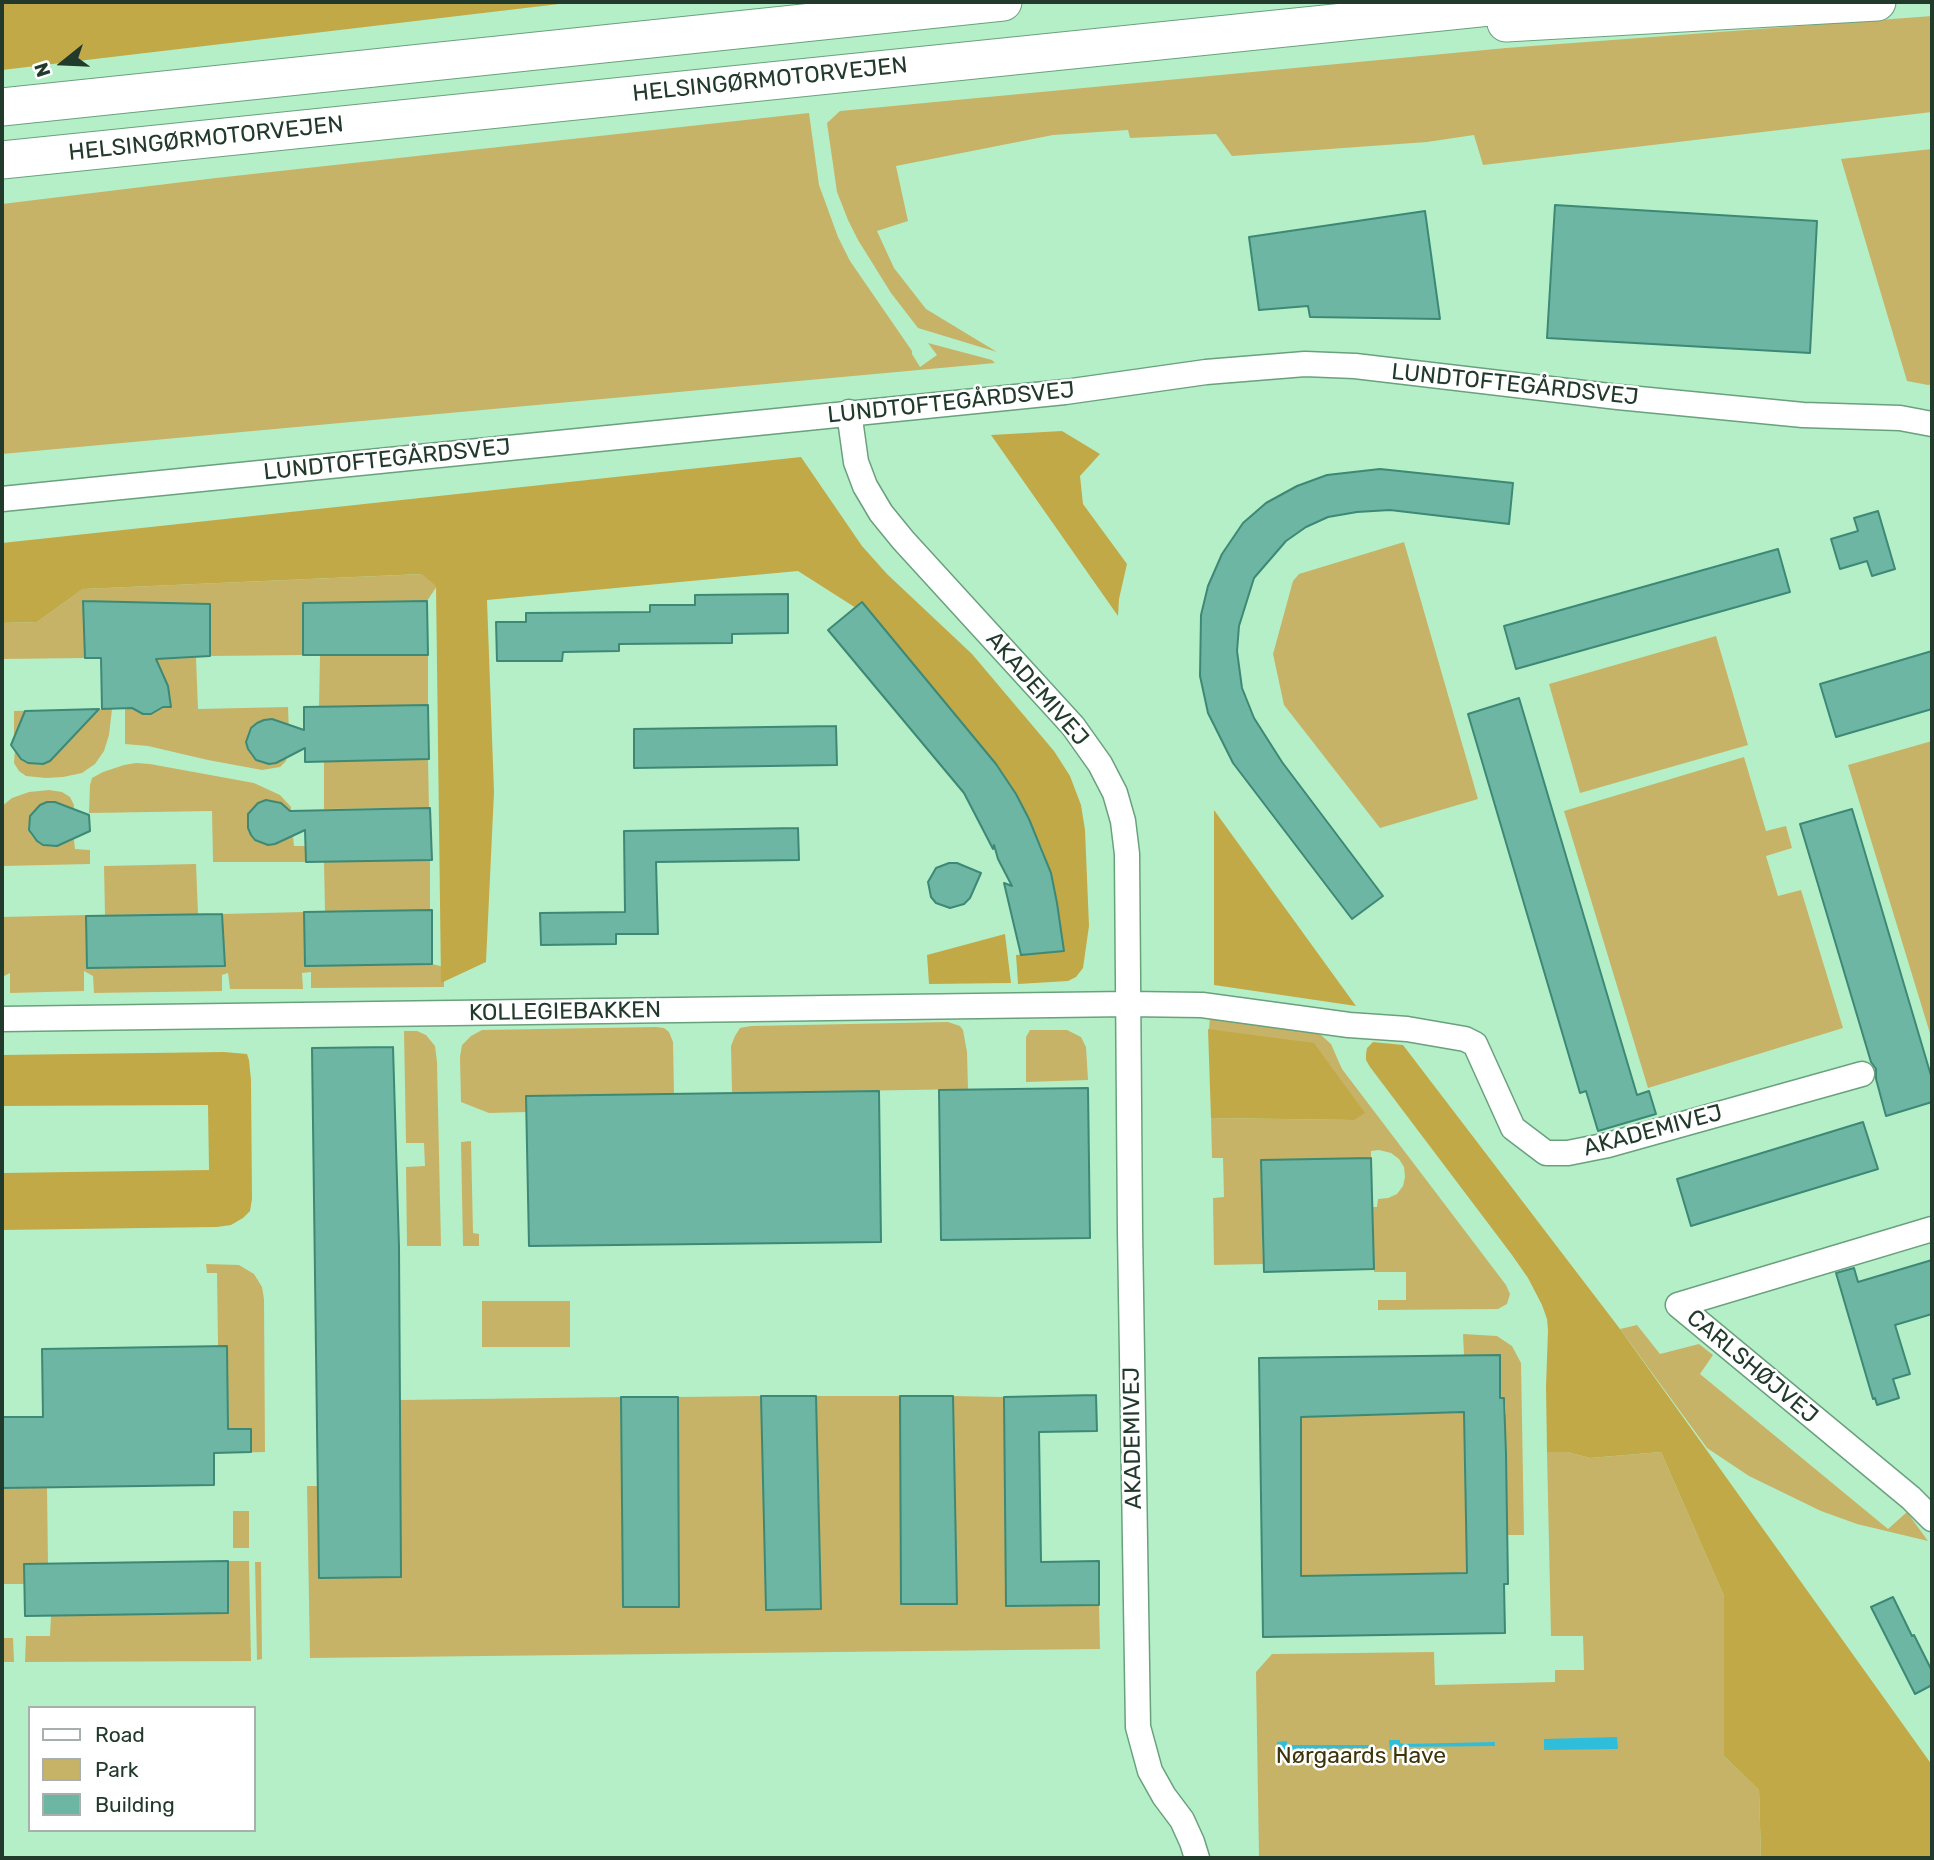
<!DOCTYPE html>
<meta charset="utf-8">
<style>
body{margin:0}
#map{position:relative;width:1934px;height:1860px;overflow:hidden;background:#b5efc8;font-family:Rubik,sans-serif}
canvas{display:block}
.frame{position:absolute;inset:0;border:4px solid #223a2b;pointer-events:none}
.legend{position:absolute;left:28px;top:1706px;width:228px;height:126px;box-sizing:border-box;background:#fff;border:2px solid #a7b0aa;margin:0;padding:9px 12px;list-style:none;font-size:21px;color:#223a2b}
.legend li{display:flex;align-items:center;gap:14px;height:35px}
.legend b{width:35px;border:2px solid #a7b0aa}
.north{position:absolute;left:28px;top:28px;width:70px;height:70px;-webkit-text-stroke:5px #fff;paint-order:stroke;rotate:252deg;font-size:19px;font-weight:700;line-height:28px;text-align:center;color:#223a2b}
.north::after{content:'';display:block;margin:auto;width:24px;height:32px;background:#223a2b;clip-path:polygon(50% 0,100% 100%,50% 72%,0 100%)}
</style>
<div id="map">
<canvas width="1934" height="1860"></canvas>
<div class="frame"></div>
<ul class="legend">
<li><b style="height:9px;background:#fff"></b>Road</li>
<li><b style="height:19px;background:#c7b367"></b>Park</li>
<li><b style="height:19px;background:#6cb6a3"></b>Building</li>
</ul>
<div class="north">N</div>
</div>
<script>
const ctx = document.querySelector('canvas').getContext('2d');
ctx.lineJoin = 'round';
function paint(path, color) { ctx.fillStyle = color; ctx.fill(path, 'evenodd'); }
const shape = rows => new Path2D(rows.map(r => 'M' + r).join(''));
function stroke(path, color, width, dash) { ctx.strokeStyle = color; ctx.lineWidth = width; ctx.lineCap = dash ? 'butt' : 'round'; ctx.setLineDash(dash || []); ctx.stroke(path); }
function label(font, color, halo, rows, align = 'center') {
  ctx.font = font + ' Rubik,sans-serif'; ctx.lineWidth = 5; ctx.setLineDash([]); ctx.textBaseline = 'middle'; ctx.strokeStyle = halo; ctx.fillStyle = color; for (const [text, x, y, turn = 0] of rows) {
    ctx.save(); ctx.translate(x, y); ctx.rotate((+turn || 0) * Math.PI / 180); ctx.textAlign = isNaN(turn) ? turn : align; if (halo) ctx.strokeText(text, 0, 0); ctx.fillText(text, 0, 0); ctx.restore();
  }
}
const green = shape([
 [1932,16,1932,112,1483,165,1474,135,1427,142,1232,156,1216,134,1130,138,1128,130,1053,135,896,166,908,221,877,231,894,268,926,309,997,352,918,328,891,293,858,240,848,220,837,192,827,123,840,111,1506,48],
 [809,113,819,185,838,237,850,261,912,351,912,354,920,367,937,355,928,343,992,360,995,363,2,454,2,204,216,178],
 [1932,149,1932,384,1928,385,1907,381,1841,159],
 [1404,542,1478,799,1380,828,1284,705,1273,654,1293,581,1299,574],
 [423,574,437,586,427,601,303,603,303,655,210,656,210,604,84,601,85,658,2,659,2,623,37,622,83,589],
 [1716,636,1748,745,1580,793,1549,684],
 [428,655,428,705,319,706,320,656],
 [196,658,198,709,288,707,289,733,272,719,264,720,257,723,251,728,246,742,251,755,262,763,276,763,287,755,286,761,280,767,262,770,208,760,148,746,125,744,125,697,130,707,136,711,143,714,151,714,164,707,169,693,165,680,161,674,126,659],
 [112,709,109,735,104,751,95,764,82,773,63,777,46,778,26,776,19,771,14,763,15,750,21,759,28,763,43,764,14,737,14,711],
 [1932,741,1932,1040,1848,765],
 [1744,757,1766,831,1786,826,1792,848,1766,856,1778,896,1801,890,1843,1028,1648,1088,1564,811],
 [428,759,429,808,324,809,324,760],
 [136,763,150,764,254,783,280,795,291,807,291,816,287,808,281,803,266,800,253,808,248,814,248,828,255,840,268,845,281,841,290,830,293,836,294,846,305,846,306,862,213,862,212,811,89,813,90,785,92,778,103,772,124,765],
 [49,790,62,792,70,797,74,805,73,818,67,808,63,805,47,802,40,805,30,816,29,830,32,836,43,845,57,846,73,831,75,849,90,850,90,864,2,866,2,806,12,798,29,792],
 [430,860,430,910,325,912,324,862],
 [196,864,198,914,105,915,104,866],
 [304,912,306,966,432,964,444,967,444,987,311,988,311,972,302,973,303,989,230,989,228,973,222,975,222,991,94,993,93,976,84,971,84,991,10,993,10,973,2,977,2,917,86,915,88,968,224,966,222,914],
 [1210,1016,1312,1031,1321,1035,1331,1044,1342,1069,1506,1285,1510,1294,1507,1304,1498,1309,1378,1310,1378,1300,1406,1300,1406,1272,1374,1272,1373,1207,1377,1207,1378,1199,1388,1198,1397,1194,1403,1186,1405,1177,1404,1167,1399,1159,1391,1153,1379,1150,1371,1151,1371,1158,1261,1160,1263,1264,1214,1265,1213,1198,1224,1197,1223,1158,1212,1158,1211,1118,1354,1120,1209,1029],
 [948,1022,960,1026,963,1030,967,1052,968,1089,732,1093,731,1046,735,1036,740,1028,751,1026],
 [656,1027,664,1028,669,1032,673,1042,674,1094,527,1096,527,1112,489,1113,461,1102,460,1057,462,1045,471,1036,482,1030],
 [1030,1030,1067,1030,1081,1037,1086,1047,1088,1080,1026,1082,1026,1037],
 [404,1031,417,1031,426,1035,435,1046,437,1062,441,1246,407,1246,406,1167,425,1166,424,1143,406,1143],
 [471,1141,473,1233,479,1234,479,1246,463,1246,461,1142],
 [206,1264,239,1265,254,1274,262,1287,264,1299,265,1452,228,1453,227,1347,218,1346,217,1273,207,1273],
 [482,1301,570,1301,570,1347,482,1347],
 [1637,1325,1660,1354,1699,1344,1713,1355,1700,1374,1888,1529,1907,1512,1928,1541,1857,1524,1821,1511,1749,1476,1707,1448,1620,1329],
 [1463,1334,1497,1336,1512,1346,1521,1363,1524,1535,1503,1535,1503,1520,1507,1519,1507,1506,1502,1486,1507,1486,1506,1450,1506,1434,1501,1434,1501,1414,1506,1414,1505,1398,1500,1398,1500,1356,1464,1356],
 [761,1396,766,1609,821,1609,816,1396,900,1396,901,1604,957,1604,953,1396,1004,1397,1006,1605,1099,1605,1100,1649,310,1658,307,1486,318,1486,401,1577,400,1400,621,1397,623,1607,679,1607,678,1397],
 [1464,1412,1467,1573,1301,1576,1301,1417],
 [1547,1452,1567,1452,1590,1458,1661,1452,1724,1596,1724,1756,1759,1790,1761,1858,1259,1858,1256,1672,1272,1654,1434,1652,1435,1685,1555,1682,1555,1670,1584,1670,1583,1636,1551,1636],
 [47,1487,48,1564,24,1564,25,1584,2,1584,2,1488],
 [233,1511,249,1511,249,1548,233,1548],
 [228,1561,249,1561,251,1661,25,1662,26,1636,50,1636,51,1615,227,1613],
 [255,1562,261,1562,262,1659,257,1660],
 [2,1638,13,1638,14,1662,2,1662]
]);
const forest = shape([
 [2,2,576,2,2,70],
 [1062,431,1100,454,1080,476,1083,504,1127,564,1119,599,1118,616,991,435],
 [801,457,862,546,887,574,972,654,1054,751,1070,776,1081,805,1085,830,1089,926,1083,968,1076,977,1068,981,1018,984,1016,955,1064,950,1057,903,1051,873,1042,848,1016,794,996,764,863,603,856,608,798,571,487,600,494,792,486,962,441,983,436,586,422,574,83,589,37,622,2,623,2,543],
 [1214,810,1356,1006,1214,985],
 [1005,934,1011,983,929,984,927,955],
 [1208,1029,1314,1043,1365,1113,1354,1120,1211,1118],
 [1373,1042,1403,1045,1620,1329,1932,1765,1932,1858,1761,1858,1759,1790,1724,1756,1724,1596,1661,1452,1590,1458,1567,1452,1547,1452,1546,1387,1548,1330,1547,1319,1542,1305,1528,1278,1512,1255,1370,1067,1366,1060,1366,1054,1367,1048],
 [224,1052,247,1054,249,1060,251,1080,252,1199,250,1211,243,1218,231,1225,217,1227,2,1230,2,1173,209,1170,208,1105,2,1106,2,1055]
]);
const water = shape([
 [1617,1737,1618,1749,1544,1750,1544,1739],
 [1389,1740,1400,1740,1400,1743,1404,1744,1495,1742,1495,1746,1400,1747,1399,1750,1390,1750],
 [1287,1741,1287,1745,1376,1745,1376,1748,1288,1749,1287,1753,1277,1753,1277,1742]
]);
const building = shape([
 [1555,205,1817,221,1810,353,1547,338,1555,205],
 [1425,211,1440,319,1310,317,1308,306,1259,310,1249,237,1425,211],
 [1380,469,1513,483,1509,524,1390,510,1357,512,1328,517,1306,527,1286,541,1254,578,1239,626,1237,651,1242,688,1254,718,1282,762,1383,896,1352,919,1233,763,1208,713,1200,676,1201,615,1208,586,1222,554,1243,523,1266,503,1297,486,1327,475,1380,469],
 [1878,511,1895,569,1872,576,1867,561,1840,569,1831,539,1858,531,1854,518,1878,511],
 [1778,549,1790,592,1516,669,1504,626,1778,549],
 [788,594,788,633,732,634,732,643,619,644,619,651,563,652,562,661,497,661,496,622,526,622,526,613,650,612,650,605,695,605,695,595,788,594],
 [83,601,210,604,210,656,156,659,168,686,171,707,163,707,151,714,143,714,132,708,102,709,101,658,85,658,83,601],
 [427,601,428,655,303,655,303,603,427,601],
 [862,602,996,764,1016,794,1029,819,1051,873,1057,903,1064,951,1021,955,1004,883,1012,886,998,859,994,845,993,849,964,793,828,630,862,602],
 [1932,651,1932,709,1836,737,1820,684,1932,651],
 [1519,698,1637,1095,1649,1091,1656,1114,1598,1131,1586,1091,1580,1093,1468,714,1519,698],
 [428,705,429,759,305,762,305,748,276,763,269,764,256,760,248,749,246,742,251,728,257,723,264,720,272,719,304,730,304,707,428,705],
 [99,709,50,761,43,764,28,763,21,759,11,745,25,711,99,709],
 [836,726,837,765,634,768,634,729,836,726],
 [266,800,281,803,290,811,430,808,432,860,306,862,305,830,275,844,268,845,255,840,251,835,248,828,248,814,258,803,266,800],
 [47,802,55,802,89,815,90,831,57,846,43,845,37,841,29,830,30,816,40,805,47,802],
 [1852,809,1932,1079,1932,1102,1886,1116,1876,1079,1876,1069,1871,1062,1800,824,1852,809],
 [798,828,799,860,656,862,658,934,616,934,616,944,541,945,540,913,625,912,624,831,798,828],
 [949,863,957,863,981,873,970,898,964,904,950,908,936,903,931,897,928,882,936,868,949,863],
 [432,910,432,964,305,966,304,912,432,910],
 [222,914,225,966,87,968,86,916,222,914],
 [393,1047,399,1247,401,1577,319,1578,312,1048,393,1047],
 [1088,1088,1090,1238,941,1240,939,1090,1088,1088],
 [879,1091,881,1242,529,1246,526,1096,879,1091],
 [1863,1122,1878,1169,1691,1226,1677,1179,1863,1122],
 [1371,1158,1374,1269,1264,1272,1261,1160,1371,1158],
 [1932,1260,1932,1314,1895,1325,1910,1374,1893,1379,1899,1398,1877,1405,1875,1398,1873,1399,1836,1273,1854,1268,1858,1282,1932,1260],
 [227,1346,228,1429,251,1429,251,1452,214,1453,214,1485,2,1488,2,1417,43,1417,42,1349,227,1346],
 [1500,1355,1500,1398,1504,1398,1506,1454,1508,1584,1504,1584,1505,1633,1263,1637,1259,1358,1500,1355],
 [1464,1412,1467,1573,1301,1576,1301,1417,1464,1412],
 [1096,1395,1097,1431,1039,1432,1041,1562,1099,1561,1099,1605,1006,1606,1004,1397,1096,1395],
 [761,1396,816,1396,821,1609,766,1610,761,1396],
 [900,1396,953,1396,957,1604,901,1604,900,1396],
 [621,1397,678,1397,679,1607,623,1607,621,1397],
 [228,1561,228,1613,25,1616,24,1564,228,1561],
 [1893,1597,1912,1636,1914,1635,1932,1671,1932,1685,1915,1694,1871,1607,1893,1597]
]);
const minor = shape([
 [849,412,856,462,865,486,881,513,903,540,1073,726,1100,764,1115,793,1123,821,1127,854,1130,1231,1138,1727,1150,1771,1164,1796,1182,1820,1192,1842,1197,1858],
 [2,499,1065,392,1206,372,1305,364,1355,366,1618,397,1803,415,1900,418,1932,424],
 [2,1019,1128,1004,1202,1005,1349,1025,1407,1029,1465,1039,1475,1044,1513,1128,1546,1153,1568,1153,1608,1145,1862,1074],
 [1932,1229,1678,1305,1911,1498,1932,1519]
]);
const highway = shape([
 [1506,23,1877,2],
 [2,107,1003,2],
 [2,160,1538,2]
]);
const streetNames = [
 ["HELSINGØRMOTORVEJEN",770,80,-6],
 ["HELSINGØRMOTORVEJEN",206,139,-6],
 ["LUNDTOFTEGÅRDSVEJ",1515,385,6],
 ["LUNDTOFTEGÅRDSVEJ",951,403,-6],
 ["LUNDTOFTEGÅRDSVEJ",387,460,-6],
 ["AKADEMIVEJ",1037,689,49],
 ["KOLLEGIEBAKKEN",565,1012,-1],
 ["AKADEMIVEJ",1653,1131,-15],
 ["CARLSHØJVEJ",1752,1367,40],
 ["AKADEMIVEJ",1133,1438,-91]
];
const parkNames = [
 ["Nørgaards Have",1361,1756]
];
paint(green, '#c7b367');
paint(forest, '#c2a948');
paint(water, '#30bdda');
paint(building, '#6cb6a3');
stroke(building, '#3d8976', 2);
stroke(minor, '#69a17d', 27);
stroke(highway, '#69a17d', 39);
stroke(minor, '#fff', 24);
stroke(highway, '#fff', 37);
label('23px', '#223a2b', '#fff', streetNames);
label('23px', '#3e3409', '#fff', parkNames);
</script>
